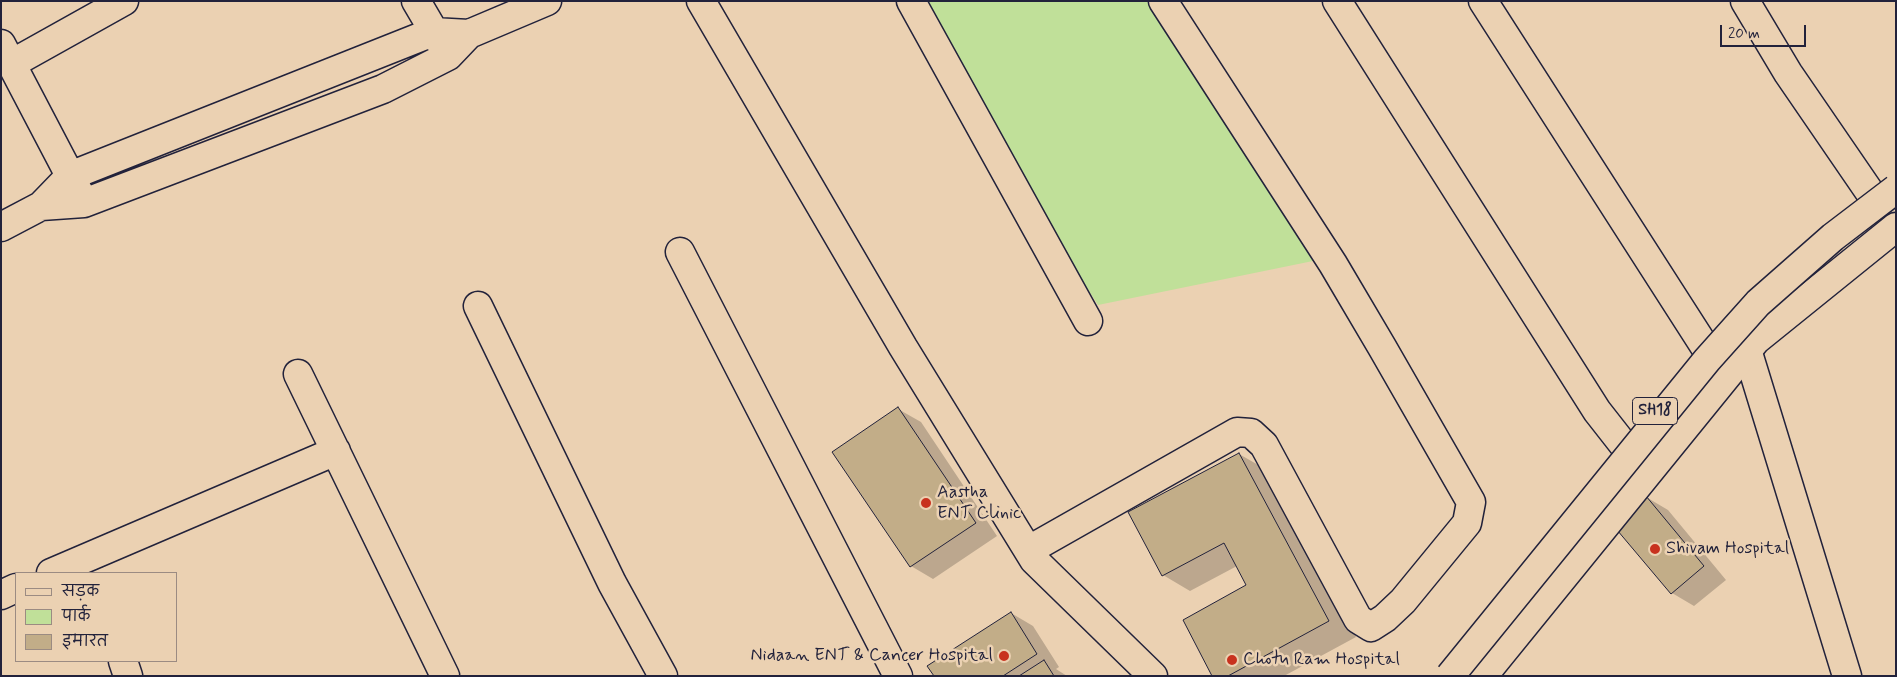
<!DOCTYPE html>
<meta charset="utf-8">
<style>
body{margin:0}
#map{position:relative;width:1897px;height:677px;overflow:hidden;background:#ebd1b2;font-family:Mynerve,"Playpen Sans Deva",sans-serif}
canvas{display:block}
.frame{position:absolute;inset:0;border:2px solid #22223b;pointer-events:none}
.legend{position:absolute;left:15px;top:572px;width:162px;height:90px;box-sizing:border-box;background:#ebd1b2;border:1px solid #9b8b82;margin:0;padding:6px 9px;list-style:none;font-size:15px;color:#22223b}
.legend li{display:flex;align-items:center;gap:10px;height:25px}
.legend b{width:25px;border:1px solid #9b8b82}
.scale{position:absolute;left:1720px;top:25px;width:86px;height:22px;box-sizing:border-box;border:2px solid #22223b;border-top:0;padding-left:6px;font-size:15px;line-height:18px;white-space:nowrap;color:#22223b;-webkit-text-stroke:4px #ebd1b2;paint-order:stroke}
</style>
<div id="map">
<canvas width="1897" height="677"></canvas>
<div class="frame"></div>
<ul class="legend">
<li><b style="height:6px;background:#ebd1b2"></b>सड़क</li>
<li><b style="height:14px;background:#c0e099"></b>पार्क</li>
<li><b style="height:14px;background:#c2ad88"></b>इमारत</li>
</ul>
<div class="scale">20 m</div>
</div>
<script>
const ctx = document.querySelector('canvas').getContext('2d');
ctx.lineJoin = 'round';
function paint(path, color) { ctx.fillStyle = color; ctx.fill(path, 'evenodd'); }
const shape = rows => new Path2D(rows.map(r => 'M' + r).join(''));
function stroke(path, color, width, dash) { ctx.strokeStyle = color; ctx.lineWidth = width; ctx.lineCap = dash ? 'butt' : 'round'; ctx.setLineDash(dash || []); ctx.stroke(path); }
function label(font, color, halo, rows, align = 'center') {
  ctx.font = font + ' Mynerve,sans-serif'; ctx.lineWidth = 5; ctx.setLineDash([]); ctx.textBaseline = 'middle'; ctx.strokeStyle = halo; ctx.fillStyle = color; for (const [text, x, y, turn = 0] of rows) {
    ctx.save(); ctx.translate(x, y); ctx.rotate((+turn || 0) * Math.PI / 180); ctx.textAlign = isNaN(turn) ? turn : align; if (halo) ctx.strokeText(text, 0, 0); ctx.fillText(text, 0, 0); ctx.restore();
  }
}
const green = shape([
 [901,1,1148,1,1255,165,1313,261,1098,305]
]);
const shadow = shape([
 [898,409,921,422,997,536,933,579,911,566],
 [1239,454,1267,470,1356,637,1284,676,1214,676,1248,586,1237,566,1190,591,1163,575],
 [1646,497,1668,510,1726,580,1694,606,1672,593],
 [1011,613,1033,626,1059,667,1056,669,1067,676,935,676]
]);
const building = shape([
 [898,407,976,523,910,567,832,452,898,407],
 [1239,453,1329,621,1228,676,1212,676,1183,620,1246,585,1224,543,1162,576,1128,512,1239,453],
 [1646,496,1704,566,1671,594,1612,524,1646,496],
 [1011,612,1037,654,1003,676,934,676,927,666,1011,612],
 [1044,660,1054,676,1019,676,1044,660]
]);
const minor = shape([
 [416,1,443,47],
 [701,1,903,347,1034,560,1153,676],
 [911,1,1088,321],
 [1337,1,1597,411,1626,448],
 [1483,1,1705,347],
 [1745,1,1788,73,1871,194],
 [1,44,78,191],
 [13,63,124,1],
 [41,206,84,203,383,89,448,56,469,34,547,1],
 [1,227,41,206,70,176,433,32,469,34],
 [680,252,898,676],
 [478,306,612,583,663,676],
 [1741,330,1847,676],
 [298,374,445,676],
 [1029,550,1237,432,1251,433,1264,445,1358,619,1371,627,1385,618,1403,601,1467,523,1471,502,1382,347,1333,264,1163,1],
 [51,573,336,451],
 [1,595,16,588],
 [123,661,128,676]
]);
const major = shape([
 [1483,676,1756,340,1896,227]
]);
const majorBridge = shape([
 [1450,676,1707,360,1758,303,1833,237,1896,189]
]);
const markers = [
 [926,503,6,"#c8321e"],
 [1655,549,6,"#c8321e"],
 [1004,656,6,"#c8321e"],
 [1232,660,6,"#c8321e"]
];
const shields = [
 [1655,411,45]
];
const shieldNames = [
 ["SH18",1655,411]
];
const poiNames = [
 ["Aastha",937,493],
 ["ENT Clinic",937,514],
 ["Shivam Hospital",1666,549],
 ["Nidaan ENT & Cancer Hospital",993,656,"right"],
 ["Chotu Ram Hospital",1243,660]
];
paint(green, '#c0e099');
paint(shadow, '#0003');
paint(building, '#c2ad88');
stroke(building, '#22223b', 1);
stroke(minor, '#22223b', 31);
stroke(major, '#22223b', 31);
stroke(minor, '#ebd1b2', 28);
stroke(major, '#ebd1b2', 28);
stroke(majorBridge, '#22223b', 31, []);
stroke(majorBridge, '#ebd1b2', 28);
for (const [x, y, r, color] of markers) { const dot = new Path2D(); dot.arc(x, y, r, 0, 2 * Math.PI); ctx.fillStyle = color; ctx.fill(dot); stroke(dot, '#ebd1b2', 2); }
for (const [x, y, w] of shields) { const box = new Path2D(); box.roundRect(x - w / 2, y - 13.5, w, 27, 4); ctx.fillStyle = '#ebd1b2'; ctx.fill(box); stroke(box, '#22223b', 1); }
label('bold 16px', '#22223b', null, shieldNames);
label('18px', '#22223b', '#ebd1b2', poiNames, 'left');
</script>
